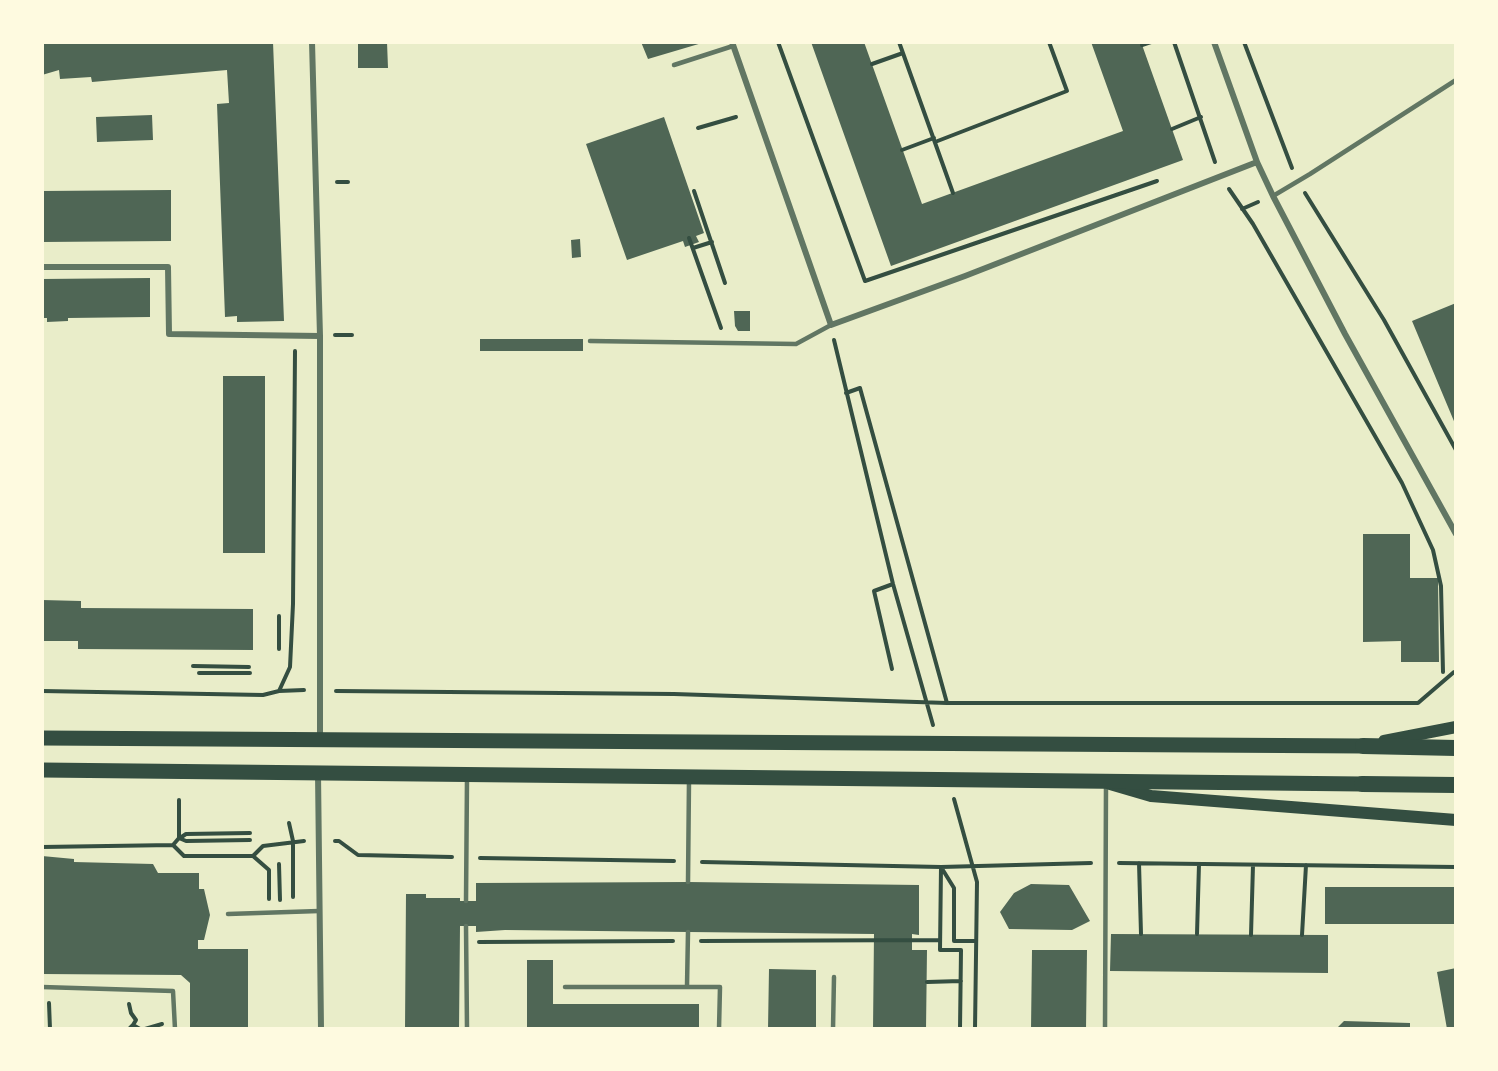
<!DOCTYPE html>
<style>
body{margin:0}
#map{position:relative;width:1498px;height:1071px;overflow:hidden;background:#e9edc9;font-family:Poppins,sans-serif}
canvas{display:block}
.frame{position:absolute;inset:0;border:44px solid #fefae0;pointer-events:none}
</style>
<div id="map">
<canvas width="1498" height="1071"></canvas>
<div class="frame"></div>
</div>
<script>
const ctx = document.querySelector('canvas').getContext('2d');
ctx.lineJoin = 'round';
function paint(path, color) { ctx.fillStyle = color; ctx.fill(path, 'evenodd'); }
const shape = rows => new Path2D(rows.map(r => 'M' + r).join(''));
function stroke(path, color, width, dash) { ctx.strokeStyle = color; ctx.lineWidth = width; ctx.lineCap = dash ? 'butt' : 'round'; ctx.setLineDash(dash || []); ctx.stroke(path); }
const building = shape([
 [42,42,273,42,284,321,237,322,237,316,225,317,217,104,229,103,227,70,92,82,91,77,60,79,59,70,42,75],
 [358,42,387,42,388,68,358,68],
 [641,42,702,42,702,43,648,59],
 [811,42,864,42,922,204,1123,131,1091,42,1141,42,1183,160,891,266],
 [152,115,153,140,97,142,96,117],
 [664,117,704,233,696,236,699,242,685,247,683,241,627,260,586,144],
 [171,190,171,241,42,242,42,191],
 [580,239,581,257,572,258,571,240],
 [150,278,150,317,68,318,68,321,47,322,47,318,42,318,42,279],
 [1456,303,1456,426,1412,321],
 [734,311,750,311,750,331,738,331,735,326],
 [480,339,583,339,583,351,480,351],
 [223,376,265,376,265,553,223,553],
 [1363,534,1410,534,1410,578,1438,578,1439,662,1401,662,1401,641,1363,642],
 [42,600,81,601,81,608,253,609,253,650,78,649,78,641,42,641],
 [42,856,74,859,74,862,153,864,158,873,199,873,199,889,204,889,210,915,204,940,198,940,198,949,248,949,248,1029,190,1029,190,983,181,975,42,974],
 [688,882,919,885,919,935,912,934,912,950,927,950,926,1029,873,1029,874,934,505,930,476,932,476,926,460,926,459,1029,405,1029,406,894,426,894,426,898,460,898,460,901,476,901,476,883],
 [1031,884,1069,885,1090,921,1072,930,1009,929,1000,912,1014,893],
 [1325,887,1456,887,1456,924,1325,924],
 [1111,934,1328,935,1328,973,1110,971],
 [1032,950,1087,950,1086,1029,1031,1029],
 [527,960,553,960,553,1004,699,1004,699,1029,527,1029],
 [1456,968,1456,1029,1447,1029,1437,972],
 [769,969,816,970,816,1029,768,1029],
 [1344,1021,1410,1023,1410,1029,1336,1029]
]);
const path = shape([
 [778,42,865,281,1157,181],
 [899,42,953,193],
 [1174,42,1215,162],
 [1244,42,1292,168],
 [1142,45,1151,42],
 [872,64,903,53],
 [698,128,736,117],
 [1172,129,1201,117],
 [935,142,1067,91,1049,42],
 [902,150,934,138],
 [337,182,348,182],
 [1229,189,1253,224,1402,483,1433,550,1441,586,1443,672],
 [694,191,725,283],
 [1305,193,1384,320,1456,450],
 [1242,209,1258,202],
 [689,238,721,328],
 [693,248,712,242],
 [335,335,352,335],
 [834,340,893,584,933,725],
 [846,393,860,388,947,703],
 [279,649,279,616],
 [193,666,249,667],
 [892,669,874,591,893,584],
 [199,673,250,673],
 [42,691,263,695,279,691,304,690],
 [279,691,290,667,293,604,295,351],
 [336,691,674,694,947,703,1418,703,1454,672],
 [954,799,977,882,975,1029],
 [289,823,293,841,293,897],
 [179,838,179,800],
 [180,838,186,834,250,833],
 [335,841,339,841,358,855,452,857],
 [173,845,184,856,253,856,269,870,269,899],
 [42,847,173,845,179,838,186,841,250,840],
 [253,856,263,846,304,841],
 [480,858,674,861],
 [702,862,941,867,1091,863],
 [1119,863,1456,867],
 [1139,863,1141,934],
 [279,864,280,900],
 [941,867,940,950,961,950,960,1029],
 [941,867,954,888,954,941,975,941],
 [1197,934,1199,864],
 [1251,935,1253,865],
 [1302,935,1306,865],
 [701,941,940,940],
 [479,942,673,941],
 [927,982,961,981],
 [49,1003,50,1029],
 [129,1004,131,1013,136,1020,133,1025],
 [129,1029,133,1025,140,1029],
 [145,1029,162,1024]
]);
const service = shape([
 [674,65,733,46],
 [1273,196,1310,174,1456,80],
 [590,341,796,344,831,325],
 [688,882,689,780],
 [466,901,467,778],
 [228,914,319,911],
 [466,926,467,1029],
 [687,986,688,932],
 [42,987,173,991,175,1029],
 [565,987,720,987,719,1029],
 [833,1029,834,977],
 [1105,1029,1106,783]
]);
const minor = shape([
 [312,42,320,336,320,740],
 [732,42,831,325,965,276,1257,162],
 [1214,42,1257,162,1273,196,1345,334,1456,534],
 [42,267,168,267,169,334,320,336],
 [318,773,321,1029]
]);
const secondary = shape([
 [1384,741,1456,727],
 [1110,784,1151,796,1456,820]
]);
const primary = shape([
 [42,738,1363,746],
 [42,770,1362,784]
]);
const trunk = shape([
 [1363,746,1456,748],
 [1362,784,1456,785]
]);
paint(building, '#4f6655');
stroke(path, '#344e41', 4);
stroke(service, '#617663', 4.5);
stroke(minor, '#617663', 6);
stroke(secondary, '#344e41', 12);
stroke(primary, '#344e41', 15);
stroke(trunk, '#344e41', 16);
</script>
